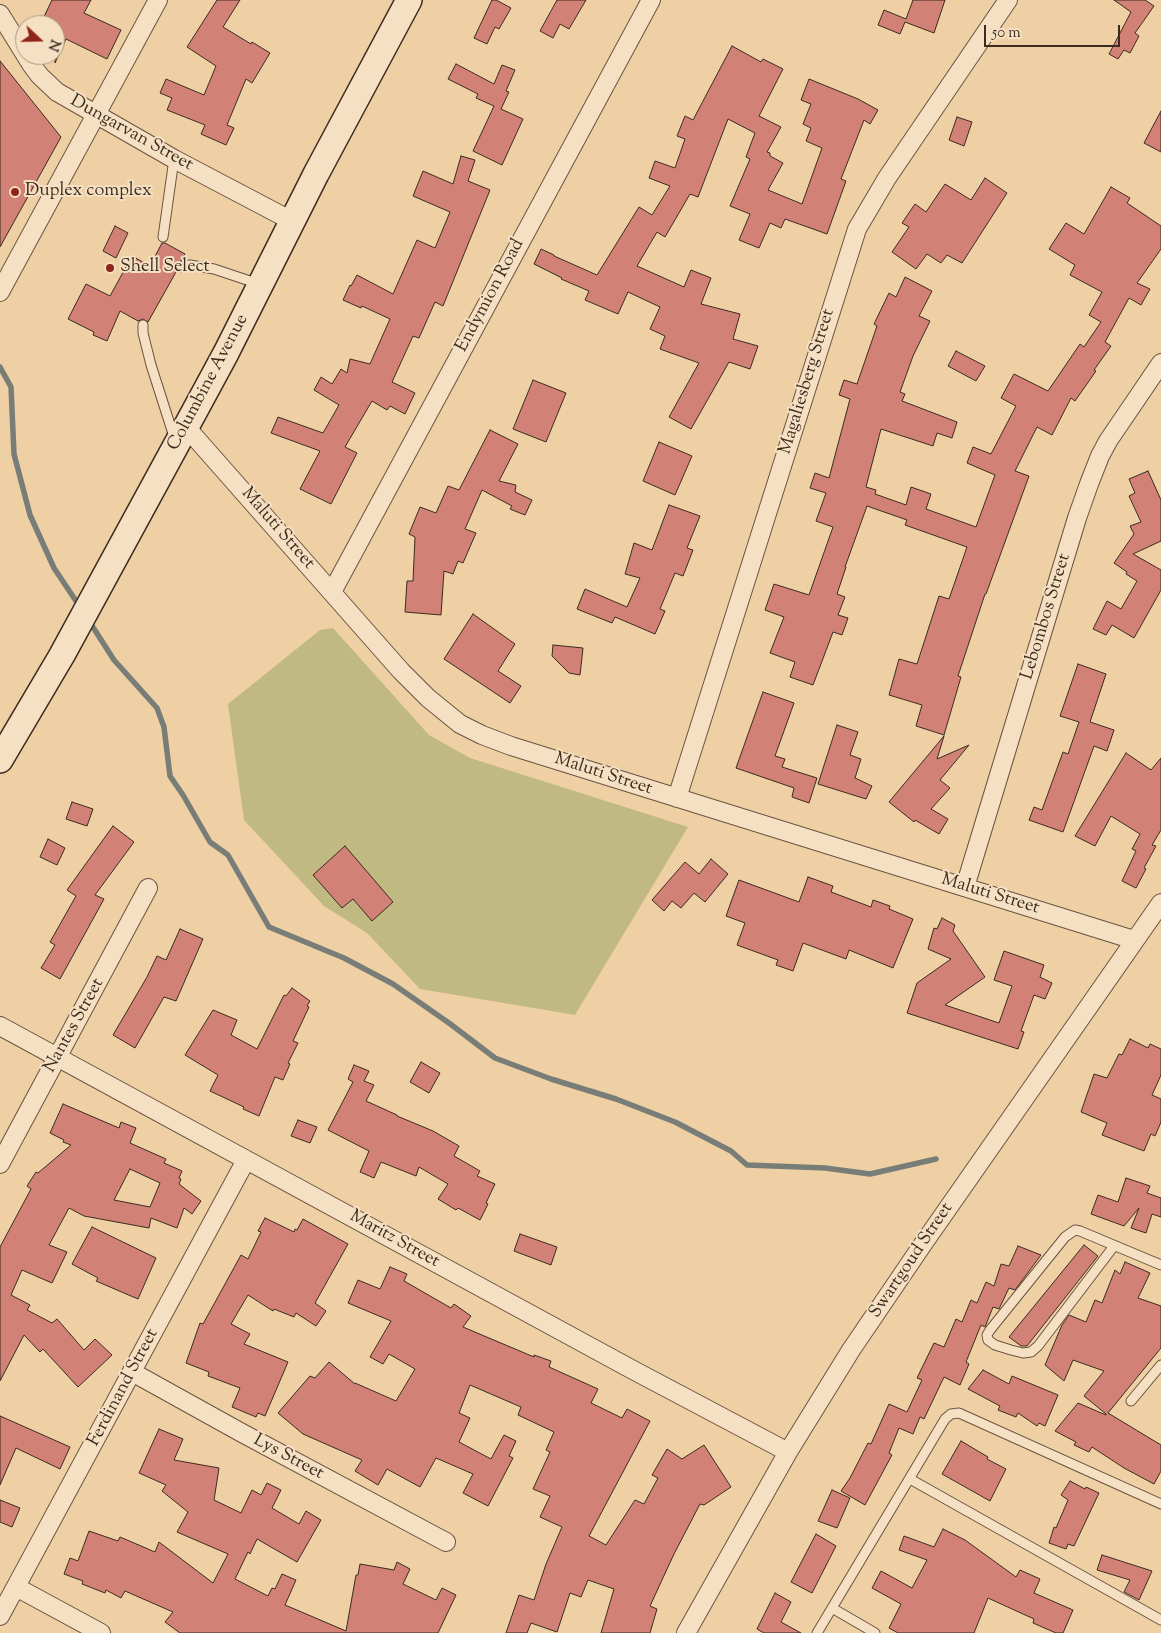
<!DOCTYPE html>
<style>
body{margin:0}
#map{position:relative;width:1161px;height:1633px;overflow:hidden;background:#efd0a4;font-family:"Sorts Mill Goudy",serif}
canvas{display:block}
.north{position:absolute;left:15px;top:15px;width:50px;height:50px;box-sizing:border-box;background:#f5e0c4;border:1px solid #ab9882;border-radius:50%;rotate:111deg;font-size:14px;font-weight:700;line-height:20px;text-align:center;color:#3c2b1f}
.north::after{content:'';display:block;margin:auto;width:18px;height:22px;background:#8f2418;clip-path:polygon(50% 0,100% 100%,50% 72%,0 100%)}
.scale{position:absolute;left:984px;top:25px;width:136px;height:22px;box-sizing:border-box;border:2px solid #3c2b1f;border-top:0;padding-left:6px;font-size:15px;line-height:18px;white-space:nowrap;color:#3c2b1f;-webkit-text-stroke:4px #f5e0c4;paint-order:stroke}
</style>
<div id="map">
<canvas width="1161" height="1633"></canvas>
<div class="north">N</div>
<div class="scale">50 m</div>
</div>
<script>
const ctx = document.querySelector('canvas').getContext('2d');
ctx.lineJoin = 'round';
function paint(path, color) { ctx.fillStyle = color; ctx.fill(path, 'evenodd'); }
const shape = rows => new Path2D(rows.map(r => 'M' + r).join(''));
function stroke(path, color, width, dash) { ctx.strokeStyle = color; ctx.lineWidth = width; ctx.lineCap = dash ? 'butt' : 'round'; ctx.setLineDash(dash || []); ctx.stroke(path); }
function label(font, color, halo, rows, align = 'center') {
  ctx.font = font + ' "Sorts Mill Goudy",serif'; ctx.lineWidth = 4; ctx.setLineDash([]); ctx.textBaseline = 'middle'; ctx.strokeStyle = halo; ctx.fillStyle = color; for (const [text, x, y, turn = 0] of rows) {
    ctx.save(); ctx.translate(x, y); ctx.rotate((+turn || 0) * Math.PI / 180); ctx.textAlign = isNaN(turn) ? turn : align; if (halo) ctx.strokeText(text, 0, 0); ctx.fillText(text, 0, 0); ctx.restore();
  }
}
const green = shape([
 [333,628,429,735,470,758,688,827,575,1015,420,989,367,933,324,906,244,820,228,704,320,630]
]);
const stream = shape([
 [0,367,11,387,14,454,30,515,54,568,80,607],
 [89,621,114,660,157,708,164,727,170,776,183,795,210,842,228,855,269,927,344,958,393,984,449,1023,495,1058,551,1079,616,1099,675,1122,731,1151,747,1165,825,1168,870,1174,936,1159]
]);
const building = shape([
 [52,0,91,0,84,13,121,30,107,59,66,39,55,63,55,25,40,25,52,0],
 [217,0,240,0,223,27,251,44,252,42,270,53,252,83,246,79,227,125,234,128,226,145,201,134,205,125,167,110,172,98,160,93,166,79,204,95,216,66,187,47,217,0],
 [492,0,496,0,511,8,499,29,495,27,487,44,474,38,492,0],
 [557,0,586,0,569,29,560,24,553,38,540,31,557,0],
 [913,0,945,0,934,33,905,22,900,34,878,25,884,10,906,19,913,0],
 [1114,0,1145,0,1154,6,1135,33,1139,36,1130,53,1124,50,1118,59,1109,54,1131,12,1114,0],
 [732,46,761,62,763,59,783,69,759,116,781,127,767,152,770,153,770,156,783,163,768,190,802,204,822,148,806,141,811,128,803,124,811,104,801,100,809,79,858,99,878,110,870,124,864,120,841,179,846,181,827,234,785,219,781,228,770,223,759,248,739,240,750,214,730,206,750,159,746,157,755,133,728,119,698,197,690,194,665,237,657,232,637,266,684,287,691,270,711,278,701,304,740,314,733,339,758,346,750,369,729,362,691,429,669,417,699,363,660,349,665,336,650,329,660,307,628,292,618,314,585,300,589,291,561,279,562,278,534,264,541,249,554,255,554,256,597,275,639,207,652,215,670,186,649,178,655,161,675,168,685,139,677,136,685,116,693,120,732,46],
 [0,61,61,137,0,247,0,61],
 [456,64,494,84,502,65,515,70,506,91,509,92,501,109,523,119,502,165,473,151,494,106,476,98,478,94,448,79,456,64],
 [1161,111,1161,152,1144,143,1161,111],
 [957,117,972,122,964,146,949,140,957,117],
 [461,156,475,160,468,181,490,190,443,306,435,302,419,338,413,336,392,382,415,393,405,414,390,406,387,410,372,401,345,447,357,453,331,504,300,489,320,451,271,433,278,417,323,433,339,405,314,390,321,377,332,384,341,369,347,373,350,359,370,364,390,319,362,306,361,308,343,300,350,285,351,286,357,275,393,294,417,240,435,248,450,212,413,196,423,171,453,184,461,156],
 [985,178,1007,193,962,263,947,255,941,263,927,254,916,269,892,252,909,227,902,223,915,204,926,212,945,184,971,200,985,178],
 [1111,187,1130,198,1127,203,1161,226,1161,249,1137,283,1150,289,1141,305,1129,298,1105,342,1111,346,1094,370,1096,371,1075,401,1071,398,1052,435,1037,427,1015,471,1029,476,986,594,985,594,958,676,961,677,944,735,916,726,922,705,889,695,899,659,917,664,939,596,949,599,967,547,905,525,907,520,867,506,845,567,846,567,837,594,845,597,838,615,848,618,842,635,833,632,813,685,790,677,795,662,770,653,784,617,765,610,774,584,809,595,833,527,816,521,826,493,810,488,815,473,829,478,850,399,839,395,844,380,857,384,877,326,874,324,889,293,896,297,905,277,932,291,919,316,930,321,913,356,900,392,905,394,902,401,957,422,952,438,937,433,933,446,881,429,866,487,876,490,875,494,906,505,911,487,931,494,926,509,976,527,995,475,967,463,973,447,991,454,1016,406,1001,398,1014,374,1048,391,1080,344,1084,347,1101,322,1089,315,1102,292,1070,275,1075,265,1049,249,1066,223,1084,234,1111,187],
 [115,226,128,233,116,258,103,251,115,226],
 [162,243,165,243,185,254,182,260,174,265,176,272,148,322,143,319,138,321,120,311,107,341,93,335,94,332,68,319,86,284,110,296,132,256,150,266,162,243],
 [956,351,985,366,976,381,948,366,956,351],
 [533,380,566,393,546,442,513,429,533,380],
 [490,430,518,444,499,481,516,485,515,492,532,500,525,515,510,509,512,506,482,490,465,529,476,533,463,563,458,561,453,574,444,571,441,615,405,612,407,581,413,581,415,537,409,534,420,507,436,513,448,486,459,490,490,430],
 [659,442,692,456,675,495,643,481,659,442],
 [1148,471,1161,500,1161,541,1133,554,1161,570,1161,590,1134,638,1112,625,1106,635,1093,629,1107,601,1121,609,1137,581,1126,574,1127,572,1114,563,1134,534,1130,526,1141,522,1129,496,1135,493,1129,479,1148,471],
 [669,505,700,516,687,548,693,550,683,576,675,573,660,609,665,611,655,634,615,617,612,623,577,609,585,589,627,607,640,578,625,574,634,543,652,550,669,505],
 [473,614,515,644,498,671,521,686,510,703,444,659,473,614],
 [553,645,583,648,580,675,569,673,552,656,553,645],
 [1078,664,1106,674,1090,722,1114,730,1107,751,1094,746,1063,832,1029,820,1034,807,1042,810,1063,752,1068,754,1079,722,1060,716,1078,664],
 [763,692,794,703,775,756,785,759,782,767,817,778,809,803,792,797,794,788,736,768,763,692],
 [837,725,858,732,850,755,861,759,855,778,872,786,866,799,818,784,837,725],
 [944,736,937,759,969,745,940,780,950,788,931,809,948,819,939,834,915,820,914,822,889,802,944,736],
 [1126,753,1151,770,1161,758,1161,830,1152,845,1156,846,1144,868,1146,869,1136,888,1122,881,1136,851,1132,849,1140,834,1111,816,1095,846,1075,836,1126,753],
 [72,802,93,809,87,826,66,819,72,802],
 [113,826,134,842,95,895,104,899,60,979,41,968,55,945,50,942,76,896,67,890,113,826],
 [48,839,65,848,57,865,40,857,48,839],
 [345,846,393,902,372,921,353,899,342,908,313,875,345,846],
 [711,859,728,874,705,902,694,893,681,908,672,901,664,911,652,900,685,862,699,874,711,859],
 [808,877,833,886,831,892,871,907,873,900,890,906,889,909,913,919,893,968,849,950,846,959,803,943,793,971,776,965,778,960,737,945,745,923,726,916,739,880,799,902,808,877],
 [942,918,955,925,953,931,985,977,945,1005,999,1023,1012,986,994,980,1004,951,1044,965,1040,977,1052,983,1045,999,1034,995,1021,1031,1024,1032,1018,1049,907,1013,917,983,951,959,928,949,934,928,937,929,942,918],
 [180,929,203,939,176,1001,164,997,135,1048,113,1035,147,977,157,956,166,960,180,929],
 [292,988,310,1001,307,1006,309,1007,293,1041,298,1043,288,1063,290,1064,283,1080,275,1077,259,1116,243,1109,244,1107,210,1091,218,1075,185,1055,213,1010,237,1020,231,1035,257,1049,284,995,286,996,292,988],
 [1130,1039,1148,1048,1150,1044,1161,1049,1161,1075,1152,1095,1161,1099,1161,1122,1155,1136,1151,1134,1144,1151,1102,1135,1107,1123,1081,1112,1094,1074,1107,1078,1119,1054,1122,1055,1130,1039],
 [421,1062,440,1073,429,1093,410,1082,421,1062],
 [354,1065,369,1071,364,1081,374,1085,366,1101,397,1115,397,1116,433,1131,459,1146,454,1156,480,1171,477,1176,495,1184,486,1203,488,1204,480,1220,458,1208,456,1210,438,1199,448,1184,419,1167,416,1176,381,1162,374,1178,360,1172,369,1151,328,1130,353,1082,348,1079,354,1065],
 [63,1104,119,1128,121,1122,136,1128,130,1143,166,1159,164,1163,182,1171,179,1178,181,1179,179,1184,201,1201,192,1214,184,1208,177,1228,151,1218,149,1228,84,1216,69,1208,49,1245,67,1252,52,1283,22,1270,11,1295,30,1305,27,1310,52,1323,57,1319,84,1350,95,1339,112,1355,78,1387,43,1349,40,1352,24,1335,0,1381,0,1247,31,1189,27,1186,36,1172,38,1173,71,1145,63,1142,64,1140,50,1133,63,1104],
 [130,1169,160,1183,150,1207,114,1200,130,1169],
 [298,1120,317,1127,310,1143,291,1136,298,1120],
 [1126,1178,1150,1186,1147,1193,1161,1198,1161,1217,1152,1214,1146,1233,1131,1228,1139,1208,1124,1226,1091,1214,1098,1195,1118,1202,1126,1178],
 [265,1218,294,1232,295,1229,297,1230,303,1219,348,1244,315,1303,326,1311,316,1326,296,1313,294,1317,274,1309,273,1311,248,1295,231,1324,250,1334,244,1344,288,1362,265,1416,258,1413,256,1417,232,1407,240,1388,208,1376,209,1372,186,1363,200,1323,203,1324,241,1255,248,1259,261,1232,258,1231,265,1218],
 [92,1227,156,1258,138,1299,96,1281,98,1278,72,1264,92,1227],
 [520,1234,557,1247,551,1265,514,1251,520,1234],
 [1084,1245,1098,1256,1027,1346,1021,1346,1009,1337,1084,1245],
 [1018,1246,1041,1255,1015,1290,1009,1288,999,1309,993,1307,985,1327,981,1325,966,1362,969,1364,960,1385,944,1377,924,1419,920,1417,913,1434,899,1428,889,1453,892,1455,865,1505,841,1491,850,1478,868,1443,871,1444,889,1404,907,1412,922,1380,917,1378,934,1343,944,1347,956,1319,962,1322,971,1300,977,1303,986,1282,994,1286,1001,1264,1009,1266,1018,1246],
 [1125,1262,1150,1273,1138,1298,1161,1306,1161,1348,1108,1413,1161,1445,1161,1471,1154,1484,1124,1468,1092,1447,1089,1452,1074,1445,1076,1442,1055,1431,1078,1403,1106,1415,1106,1414,1084,1396,1104,1371,1073,1360,1064,1381,1045,1365,1062,1325,1069,1315,1086,1322,1095,1300,1102,1303,1115,1270,1120,1274,1125,1262],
 [390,1267,407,1274,404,1281,451,1308,454,1304,471,1316,463,1327,534,1357,534,1355,551,1361,549,1367,598,1389,591,1403,622,1418,627,1409,650,1421,589,1536,606,1545,635,1500,644,1504,658,1478,652,1475,667,1449,682,1459,704,1445,731,1487,704,1505,700,1504,674,1554,650,1606,657,1609,650,1633,601,1633,614,1589,588,1580,581,1597,570,1593,557,1632,531,1623,527,1633,506,1633,519,1595,534,1600,546,1564,562,1527,540,1517,550,1496,533,1489,550,1452,546,1450,554,1432,518,1415,521,1407,470,1385,459,1413,470,1418,459,1442,491,1459,504,1435,516,1441,509,1456,513,1458,488,1506,463,1493,473,1474,436,1458,420,1487,387,1469,378,1485,355,1471,362,1460,303,1434,278,1413,310,1376,315,1378,329,1362,355,1384,355,1383,396,1401,415,1369,389,1354,383,1364,370,1357,391,1321,348,1303,358,1280,380,1289,390,1267],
 [983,1370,1009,1384,1012,1376,1058,1395,1045,1426,1039,1423,1037,1426,1018,1413,1016,1417,998,1410,1000,1406,968,1389,983,1370],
 [0,1416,70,1447,60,1469,16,1448,0,1485,0,1416],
 [159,1429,183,1439,174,1460,219,1468,214,1500,241,1513,252,1490,261,1495,267,1483,281,1490,272,1508,299,1524,306,1511,321,1520,297,1562,257,1539,250,1554,248,1552,235,1579,268,1596,272,1588,275,1589,282,1574,296,1580,285,1605,346,1631,356,1575,358,1575,360,1564,394,1570,397,1562,410,1569,403,1584,436,1600,442,1588,456,1595,438,1633,180,1633,165,1622,173,1612,125,1591,121,1598,106,1590,105,1593,82,1584,83,1581,64,1574,70,1558,78,1561,89,1531,118,1541,120,1537,155,1552,159,1542,213,1583,228,1554,177,1532,188,1512,162,1491,166,1485,139,1473,159,1429],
 [961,1441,988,1457,987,1459,1006,1469,990,1501,942,1474,961,1441],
 [1070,1481,1085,1489,1086,1487,1099,1493,1074,1546,1068,1544,1066,1549,1049,1543,1054,1527,1056,1528,1068,1500,1061,1495,1070,1481],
 [832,1490,850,1498,837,1528,818,1521,832,1490],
 [0,1500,20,1508,12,1527,0,1522,0,1500],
 [943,1529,965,1540,1016,1577,1020,1570,1040,1579,1034,1593,1073,1610,1063,1633,1056,1633,1033,1623,1034,1619,988,1598,974,1633,898,1633,889,1628,901,1604,872,1588,881,1571,912,1588,927,1560,899,1550,904,1536,934,1547,943,1529],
 [816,1534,836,1546,812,1593,791,1582,816,1534],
 [1102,1555,1152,1571,1139,1600,1124,1592,1130,1580,1097,1570,1102,1555],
 [775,1593,791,1602,781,1622,801,1633,764,1633,757,1629,775,1593]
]);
const lane = shape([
 [163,237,174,159],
 [180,267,190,265,214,269,259,284],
 [143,325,143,333,151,365,175,440],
 [1114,1246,1038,1346,1031,1352,1023,1353,1011,1350,995,1345,988,1340,987,1335,990,1330,1065,1237,1075,1230,1080,1231,1161,1265],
 [1131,1401,1161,1365],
 [910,1479,1161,1620],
 [832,1608,875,1633],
 [817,1633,945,1419,951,1414,959,1413,1161,1504]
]);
const street = shape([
 [0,14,31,64,40,76,57,92,174,159,292,221],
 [0,292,158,0],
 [186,427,401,671,428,698,460,724,482,735,511,746,1134,940],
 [332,592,651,0],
 [677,798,857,229,887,178,1008,0],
 [965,887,1077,518,1089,484,1100,456,1108,441,1161,363],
 [0,1026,633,1370,788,1452],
 [0,1164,148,888],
 [132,1372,242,1433,446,1542],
 [16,1587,101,1633],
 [0,1616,246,1160],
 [686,1633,788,1452,851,1350,923,1244,1161,903]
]);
const secondary = shape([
 [0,760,62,655,186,427,226,353,316,174,409,0]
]);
const markers = [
 [15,192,5,"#8f2418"],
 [110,268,5,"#8f2418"]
];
const streetNames = [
 ["Dungarvan Street",131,134,29],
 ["Endymion Road",491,296,-62],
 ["Magaliesberg Street",808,382,-73],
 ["Columbine Avenue",209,383,-62],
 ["Maluti Street",277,529,49],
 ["Lebombos Street",1047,617,-73],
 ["Maluti Street",603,775,18],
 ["Maluti Street",990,895,17],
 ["Nantes Street",75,1026,-61],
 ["Maritz Street",394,1240,29],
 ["Swartgoud Street",912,1261,-56],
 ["Ferdinand Street",124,1388,-62],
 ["Lys Street",288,1458,28]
];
const poiNames = [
 ["Duplex complex",25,192],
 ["Shell Select",120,268]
];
paint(green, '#c0b981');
stroke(stream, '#787d77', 5.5);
paint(building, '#d18176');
stroke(building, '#3c2b1f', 1);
stroke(lane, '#695440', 11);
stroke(street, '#695440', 20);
stroke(secondary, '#3c2b1f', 28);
stroke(lane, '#f5e0c4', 9);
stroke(street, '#f5e0c4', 18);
stroke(secondary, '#f5e0c4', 25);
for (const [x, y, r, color] of markers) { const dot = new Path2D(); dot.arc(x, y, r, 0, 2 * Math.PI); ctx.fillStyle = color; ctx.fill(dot); stroke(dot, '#f5e0c4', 2); }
label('18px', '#3c2b1f', '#f5e0c4', streetNames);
label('18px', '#3c2b1f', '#f5e0c4', poiNames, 'left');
</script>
